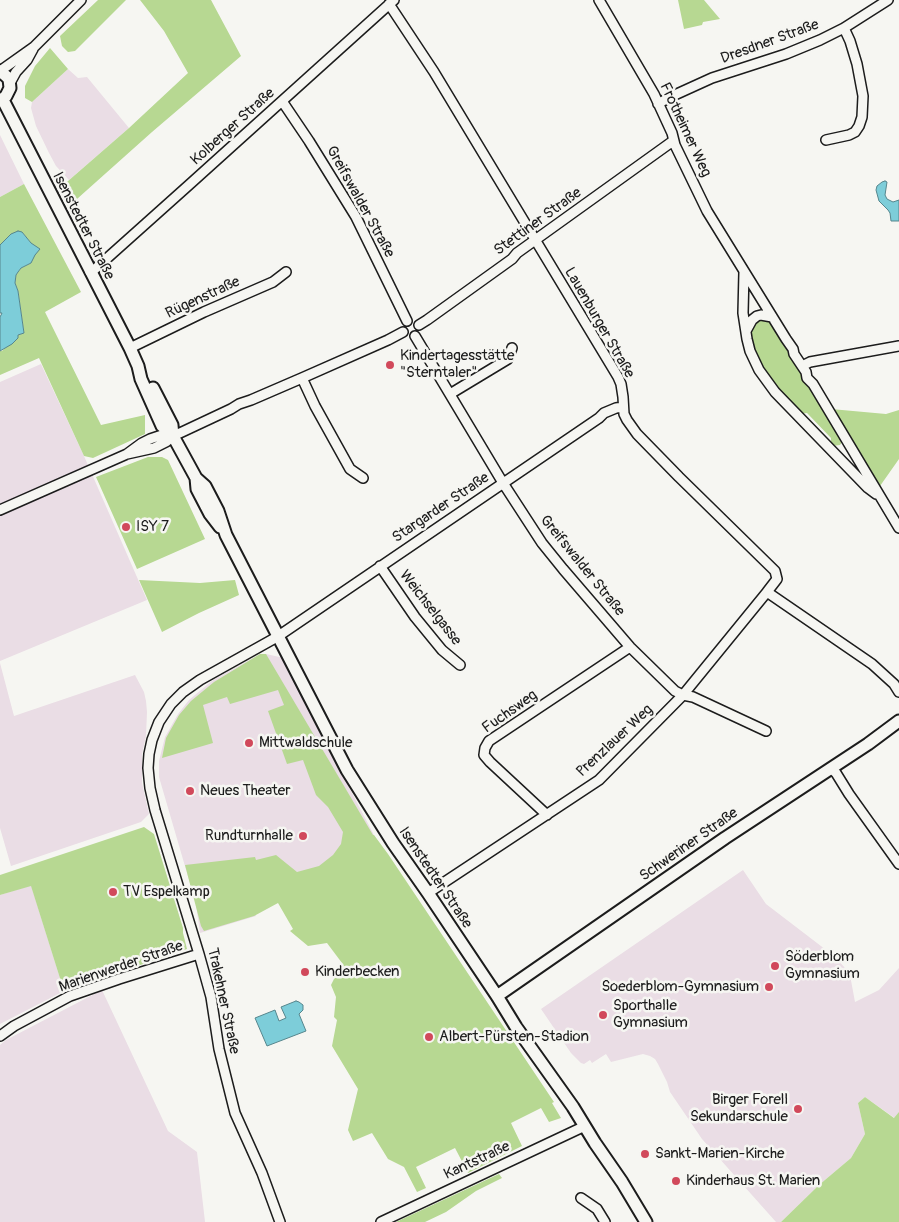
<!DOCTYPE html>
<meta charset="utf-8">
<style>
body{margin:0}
canvas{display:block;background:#f6f6f2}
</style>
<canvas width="899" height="1222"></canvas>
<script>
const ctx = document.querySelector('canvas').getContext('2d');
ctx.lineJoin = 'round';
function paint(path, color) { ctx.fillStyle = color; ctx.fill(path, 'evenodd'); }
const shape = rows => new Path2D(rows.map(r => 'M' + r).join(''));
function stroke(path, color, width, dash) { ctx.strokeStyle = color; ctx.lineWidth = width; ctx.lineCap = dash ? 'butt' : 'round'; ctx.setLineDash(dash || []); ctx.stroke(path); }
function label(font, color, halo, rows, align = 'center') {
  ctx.font = font + ' Pangolin,sans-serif'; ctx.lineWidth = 5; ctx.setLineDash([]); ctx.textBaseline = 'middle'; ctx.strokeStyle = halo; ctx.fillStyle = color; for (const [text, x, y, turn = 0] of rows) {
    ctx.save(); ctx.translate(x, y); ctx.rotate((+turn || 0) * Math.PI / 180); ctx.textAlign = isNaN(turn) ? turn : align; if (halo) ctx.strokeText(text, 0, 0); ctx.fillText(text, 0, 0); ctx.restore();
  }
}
const built = shape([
 [68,69,78,78,87,77,129,128,69,180,56,166,49,153,36,126,31,108,32,102],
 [0,135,24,184,0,197],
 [41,364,84,456,147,600,0,661,0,382],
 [260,654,266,654,284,658,353,795,374,835,329,871,255,912,256,916,200,933,196,904,159,777,159,761,165,737,178,714,189,700,213,680],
 [0,663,14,716,135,675,144,692,146,701,147,712,146,736,142,754,142,783,149,814,141,822,11,866,0,828],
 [743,870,766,904,834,956,846,969,850,975,855,1002,879,990,899,968,899,1121,865,1097,858,1103,865,1134,851,1158,819,1185,781,1222,776,1222,702,1139,670,1092,667,1082,658,1064,655,1059,650,1056,643,1054,611,1062,606,1054,592,1063,590,1060,584,1064,581,1063,571,1053,541,1009],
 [31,885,64,991,0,1024,0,895],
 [102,990,168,1131,197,1152,205,1222,0,1222,0,1045,6,1040]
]);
const green = shape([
 [98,0,126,0,75,51,68,52,62,46,60,36],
 [140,0,211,0,241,56,152,132,68,207,60,188,129,128,188,73,164,31],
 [678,0,704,0,720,19,703,22,702,25,684,29],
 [50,48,68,69,32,102,25,98,25,86,35,66],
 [24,184,81,292,45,312,101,425,145,415,145,434,93,458,84,456,39,358,0,375,0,351,2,351,18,335,24,333,18,291,15,283,16,275,18,272,21,268,31,263,31,243,22,232,5,240,0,245,0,197],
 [759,318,769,320,842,442,840,445,832,446,825,440,831,441,831,438,807,413,799,414,784,399,784,395,762,367,748,332],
 [831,409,886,414,899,410,899,459,880,486],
 [148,457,162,457,168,460,205,539,137,569,96,477],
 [139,580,200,583,235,580,239,595,199,613,162,632],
 [260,654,266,654,373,835,374,835,388,854,554,1102,552,1103,561,1118,549,1122,541,1108,511,1123,522,1146,468,1173,455,1148,416,1167,426,1188,417,1192,404,1167,388,1159,372,1133,353,1141,348,1130,358,1089,332,1046,337,1020,334,1017,336,997,331,985,342,963,327,943,308,946,290,931,293,929,278,903,254,916,204,931,201,926,185,865,255,857,256,860,276,855,297,872,319,866,333,855,341,844,343,832,328,807,316,795,303,760,287,764,268,711,284,705,278,690,230,704,227,697,203,705,213,743,162,758,166,738,179,715,191,701,214,682],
 [144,827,154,834,183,928,183,933,187,949,64,991,31,886,0,895,0,875],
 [865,1097,894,1118,899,1112,899,1222,781,1222,819,1185,851,1158,865,1134,858,1103],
 [499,1174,502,1178,476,1191,446,1212,425,1222,396,1222]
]);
const water = shape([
 [885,181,887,182,885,195,887,199,893,202,899,200,899,221,891,221,890,213,888,210,879,201,876,190,877,186,882,182,885,181],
 [18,231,22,232,31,243,40,249,35,255,31,263,21,268,18,272,16,275,15,283,18,291,24,333,18,335,18,338,12,344,0,351,0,317,2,313,0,313,0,245,11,234,18,231],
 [296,1001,299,1002,303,1005,303,1010,299,1014,306,1031,267,1046,255,1018,275,1010,279,1021,286,1018,281,1007,296,1001]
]);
const minor = shape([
 [599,0,654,94,672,133,675,145,707,211,786,339,793,349,794,354,806,372,807,378,813,384,899,528],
 [389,4,434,72,618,377,621,384,623,397,624,414,627,420,637,434,679,477,775,571,777,579,767,592,872,664,894,684,899,692],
 [0,71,34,47,81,0],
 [10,83,16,72,27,60,33,49],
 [282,101,309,141,356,217,407,321],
 [658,104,668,98,712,78,786,54,820,40,844,28,888,0],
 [826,140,849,135,855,132,859,126,862,117,863,96,857,64,850,41,844,28],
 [90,272,95,269,190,184,394,0],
 [744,272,743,313,747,339,750,351,759,370,775,392,868,488,876,494],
 [419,325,427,320,512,259,517,253,673,141],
 [746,331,752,320,757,316,761,315,772,317],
 [415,336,503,483,542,543,563,569,630,647,675,691,683,695,693,697,766,731],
 [130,348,204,312,273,282,286,272],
 [802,366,810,362,899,346],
 [302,378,315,406,350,469,363,478],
 [450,394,508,359,512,348],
 [127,454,142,443,150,439,162,435,173,436,182,432,231,409,239,404,251,400,302,378,388,340,403,332],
 [0,510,127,454,154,448,166,442,173,436],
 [380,566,415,617,442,650,460,665],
 [831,768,836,773,849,794,899,864],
 [547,815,490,762,484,755,485,748,489,741,630,647],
 [428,893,599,780,683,695,767,592],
 [0,1036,14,1026,70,996,119,979,199,954],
 [581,1198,597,1209,605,1222],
 [280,1222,262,1173,235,1113,219,1049,211,997,199,954,155,810,150,788,148,768,149,754,152,740,159,722,171,704,183,692,200,680,277,637,599,418,604,413,616,408,623,407],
 [381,1222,585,1126]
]);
const tertiary = shape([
 [0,71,6,76,9,79,10,88,6,96,0,101],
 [3,100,130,348,138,366,141,379,162,426,173,436,196,478,205,486,218,511,226,535,347,770,393,843,428,893,497,996,516,1027,573,1107,595,1143,622,1182,646,1222],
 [153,388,172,425,173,436],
 [196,478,197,489,210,514,220,527],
 [497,996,725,838,868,744,899,721]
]);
const markers = [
 [390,365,5,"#d1495b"],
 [126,527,5,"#d1495b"],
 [249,743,5,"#d1495b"],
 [190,791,5,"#d1495b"],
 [303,836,5,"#d1495b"],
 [113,892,5,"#d1495b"],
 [775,966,5,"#d1495b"],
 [305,972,5,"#d1495b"],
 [769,987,5,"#d1495b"],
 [603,1015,5,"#d1495b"],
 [429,1037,5,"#d1495b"],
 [798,1109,5,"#d1495b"],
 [645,1154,5,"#d1495b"],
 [676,1181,5,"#d1495b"]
];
const streetNames = [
 ["Dresdner Straße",770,42,-20],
 ["Kolberger Straße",233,127,-42],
 ["Frotheimer Weg",685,130,65],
 ["Greifswalder Straße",360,202,61],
 ["Stettiner Straße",538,222,-36],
 ["Isenstedter Straße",83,226,63],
 ["Rügenstraße",203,298,-25],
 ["Lauenburger Straße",599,323,60],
 ["Stargarder Straße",441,508,-34],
 ["Greifswalder Straße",582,566,51],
 ["Weichselgasse",430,608,52],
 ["Fuchsweg",510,712,-35],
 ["Prenzlauer Weg",615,741,-43],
 ["Schweriner Straße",689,845,-35],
 ["Isenstedter Straße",435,878,56],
 ["Marienwerder Straße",121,967,-19],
 ["Trakehner Straße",223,1001,78],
 ["Kantstraße",477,1161,-25]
];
const poiNames = [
 ["Kindertagesstätte",400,356],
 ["\"Sterntaler\"",400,373],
 ["ISY 7",136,527],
 ["Mittwaldschule",259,743],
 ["Neues Theater",200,791],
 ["Rundturnhalle",293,836,"right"],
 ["TV Espelkamp",123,892],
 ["Söderblom",785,957],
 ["Gymnasium",785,974],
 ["Kinderbecken",315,972],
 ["Soederblom-Gymnasium",759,987,"right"],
 ["Sporthalle",613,1006],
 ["Gymnasium",613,1023],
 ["Albert-Pürsten-Stadion",439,1037],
 ["Birger Forell",788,1100,"right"],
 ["Sekundarschule",788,1117,"right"],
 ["Sankt-Marien-Kirche",655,1154],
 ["Kinderhaus St. Marien",686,1181]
];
paint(built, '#eadde5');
paint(green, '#b7d892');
paint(water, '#7dcdd9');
stroke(water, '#56868d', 1);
stroke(minor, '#1c1c1c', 12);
stroke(tertiary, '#1c1c1c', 15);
stroke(minor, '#f6f6f2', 9);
stroke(tertiary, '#f6f6f2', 11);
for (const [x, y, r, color] of markers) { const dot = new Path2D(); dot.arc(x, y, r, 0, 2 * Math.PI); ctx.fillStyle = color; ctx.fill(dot); stroke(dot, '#f6f6f2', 2); }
label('15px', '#1c1c1c', '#f6f6f2', streetNames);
label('15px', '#1c1c1c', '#f6f6f2', poiNames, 'left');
</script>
